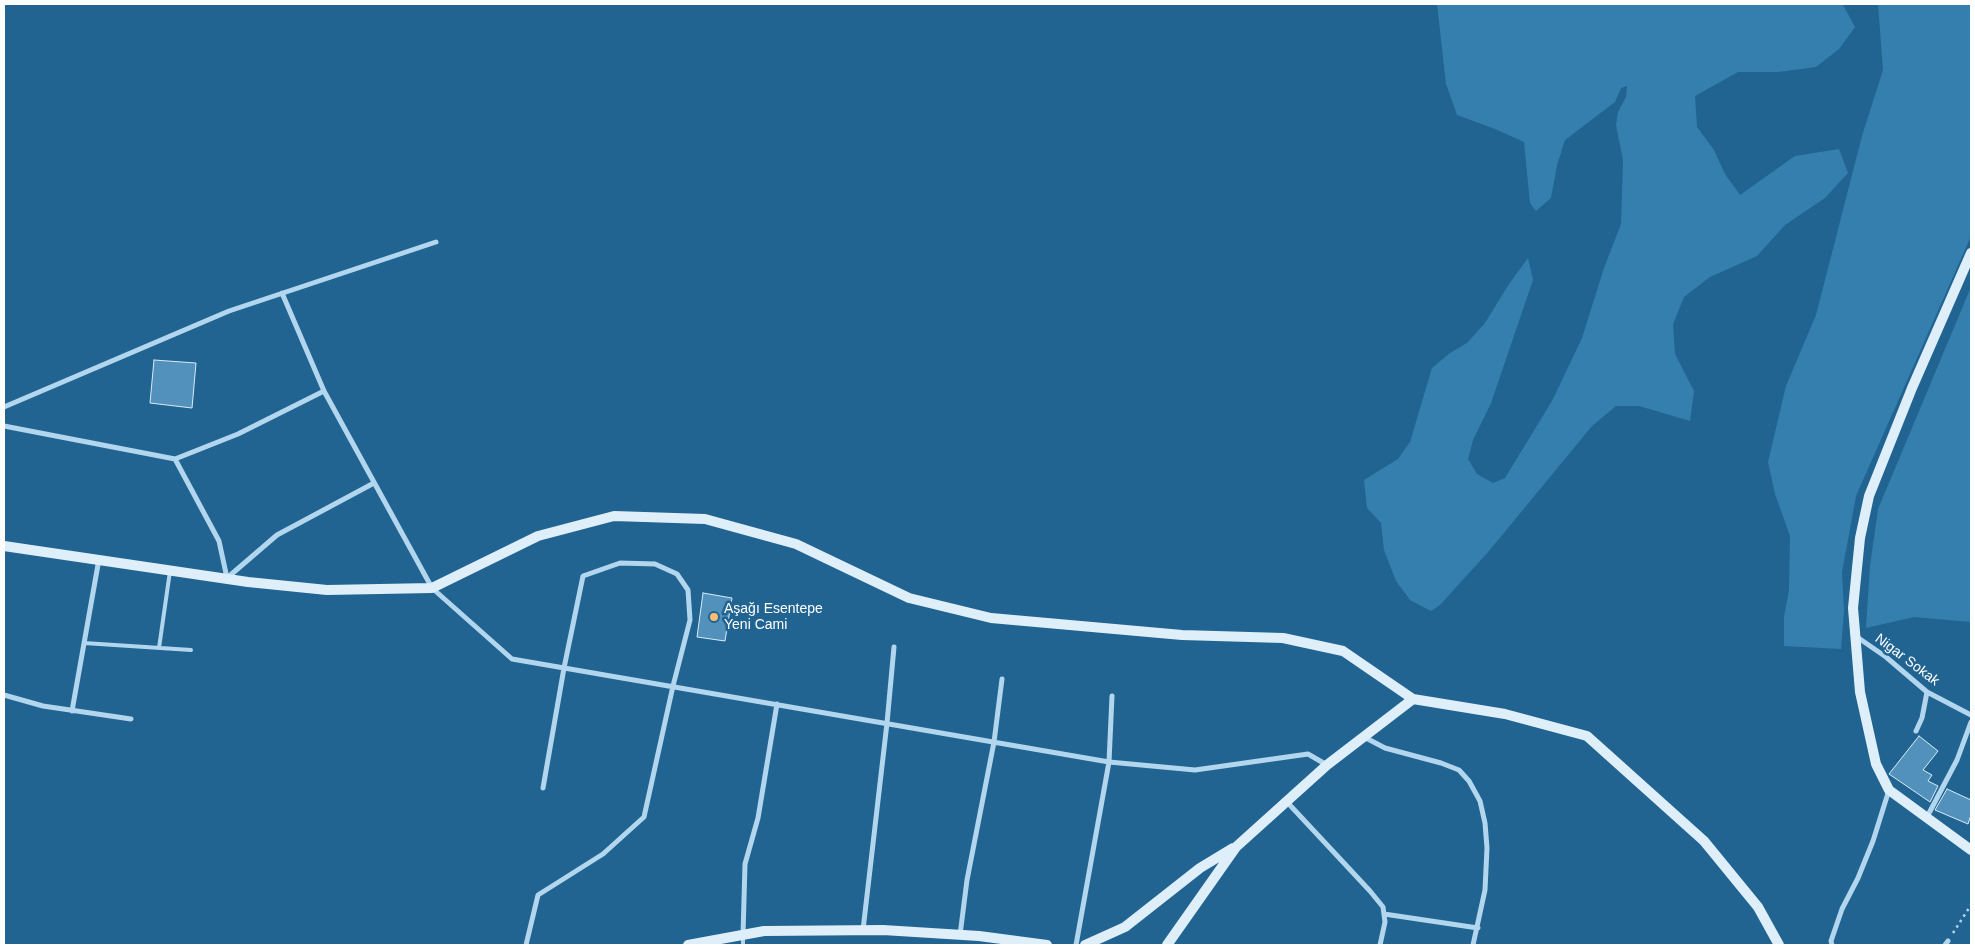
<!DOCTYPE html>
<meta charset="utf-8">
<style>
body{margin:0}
#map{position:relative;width:1975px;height:949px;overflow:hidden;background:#216491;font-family:Helvetica,sans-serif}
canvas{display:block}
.frame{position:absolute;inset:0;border:5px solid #fff;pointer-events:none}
</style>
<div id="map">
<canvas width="1975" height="949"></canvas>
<div class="frame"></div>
</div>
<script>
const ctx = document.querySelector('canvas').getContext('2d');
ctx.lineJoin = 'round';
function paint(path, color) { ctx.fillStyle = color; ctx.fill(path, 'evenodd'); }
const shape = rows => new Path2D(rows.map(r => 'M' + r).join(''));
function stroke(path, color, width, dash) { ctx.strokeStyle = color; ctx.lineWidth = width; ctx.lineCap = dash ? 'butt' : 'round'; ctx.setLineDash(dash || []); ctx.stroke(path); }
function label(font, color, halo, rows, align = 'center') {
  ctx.font = font + ' Helvetica,sans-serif'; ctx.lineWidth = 5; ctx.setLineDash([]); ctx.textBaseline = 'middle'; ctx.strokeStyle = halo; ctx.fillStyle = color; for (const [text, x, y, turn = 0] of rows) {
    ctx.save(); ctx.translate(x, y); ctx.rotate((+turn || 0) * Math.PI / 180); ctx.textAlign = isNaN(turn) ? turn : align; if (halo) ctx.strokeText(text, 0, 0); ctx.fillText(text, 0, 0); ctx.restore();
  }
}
const green = shape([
 [1437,4,1843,5,1855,27,1839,49,1816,67,1778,72,1738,72,1695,96,1697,127,1714,150,1725,174,1740,195,1795,156,1839,149,1848,173,1825,198,1785,225,1757,256,1710,277,1684,297,1673,324,1675,354,1694,391,1690,421,1639,406,1616,406,1592,426,1489,551,1440,605,1431,611,1410,600,1396,581,1384,550,1381,523,1367,508,1364,480,1398,459,1410,442,1432,368,1450,353,1467,343,1485,323,1509,284,1528,258,1533,280,1491,403,1473,440,1468,459,1477,474,1493,483,1505,478,1552,401,1582,338,1604,268,1621,224,1623,160,1616,125,1618,112,1626,97,1627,86,1621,88,1615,102,1565,140,1557,165,1551,198,1536,211,1530,203,1524,142,1495,129,1457,115,1446,84],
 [1878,4,1971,4,1971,236,1856,496,1842,572,1844,611,1841,649,1784,646,1784,617,1789,590,1790,536,1775,494,1768,462,1786,386,1816,315,1862,136,1883,70],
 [1971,287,1971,622,1914,617,1866,628,1870,566,1878,509]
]);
const building = shape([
 [154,360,196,363,192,408,150,403,154,360],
 [703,593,732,598,725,641,697,637,703,593],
 [1919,736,1938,751,1923,770,1932,775,1928,781,1938,786,1930,802,1889,774,1919,736],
 [1947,789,1971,800,1971,815,1968,824,1935,810,1947,789]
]);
const path = shape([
 [1953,933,1971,905]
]);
const lane = shape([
 [84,643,191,650],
 [159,648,170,571],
 [743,945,743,935]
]);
const street = shape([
 [282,293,324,391,432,588,512,659,1109,762,1195,770,1308,754,1327,765],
 [4,407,229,311,436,242],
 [4,426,175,459,238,434,324,391],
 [175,459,219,541,227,578,277,535,374,483],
 [1857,637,1886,657,1927,692,1971,715],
 [4,695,43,706,131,719],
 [72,711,99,559],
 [1916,731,1922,718,1927,692],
 [1364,737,1385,748,1441,763,1459,770,1469,781,1480,801,1485,823,1487,848,1485,890,1473,945],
 [1287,802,1370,891,1383,907,1385,922,1380,945],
 [1927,817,1957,760,1971,722],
 [1384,914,1478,928],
 [863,930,887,723,894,647],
 [743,935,745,864,758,818,777,704],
 [960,935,967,880,994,742,1002,679],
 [526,945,538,895,603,854,644,817,673,686,690,620,688,590,677,574,655,564,620,563,583,576,564,668,543,788],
 [1076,945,1109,762,1112,696],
 [1832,945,1831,941,1842,909,1858,878,1873,841,1889,790],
 [1945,945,1948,941]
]);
const secondary = shape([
 [1971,253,1912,388,1869,496,1860,538,1853,608,1860,692,1876,764,1889,790,1971,850],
 [4,546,248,582,327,590,432,588,538,536,614,516,705,519,796,544,909,598,991,618,1182,635,1283,638,1343,651,1413,699,1505,714,1587,736,1704,841,1758,907,1779,945],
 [688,945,764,931,883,930,979,936,1047,945],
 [1085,945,1125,927,1200,868,1233,848],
 [1167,945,1236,847,1327,765,1413,699]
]);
const markers = [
 [714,617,5,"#fabe74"]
];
const poiNames = [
 ["Aşağı Esentepe",724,609],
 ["Yeni Cami",724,625]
];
const streetNames = [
 ["Nigar Sokak",1907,660,37]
];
paint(green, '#357fae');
paint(building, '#5291bb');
stroke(building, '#d8ecf9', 1);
stroke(path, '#b2d6ed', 2.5, [2.5, 4]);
stroke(lane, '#b2d6ed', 4);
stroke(street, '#b2d6ed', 5);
stroke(secondary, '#deeffa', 10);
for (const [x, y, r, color] of markers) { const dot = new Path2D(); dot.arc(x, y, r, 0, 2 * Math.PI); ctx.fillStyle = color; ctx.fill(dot); stroke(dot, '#216491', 2); }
label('14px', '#fff', '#216491', poiNames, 'left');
label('14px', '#fff', '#216491', streetNames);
</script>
